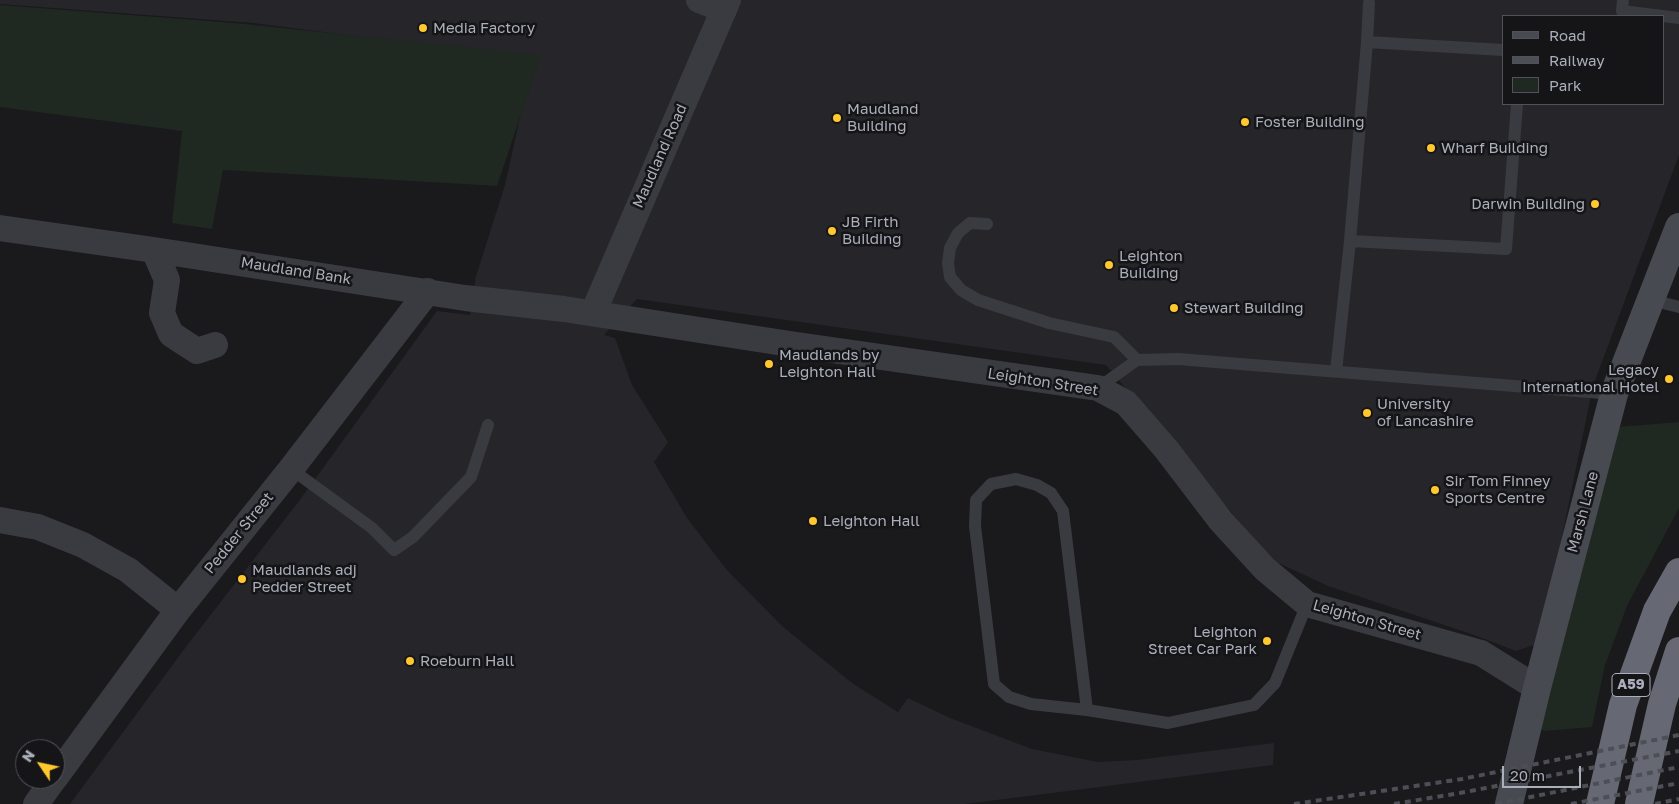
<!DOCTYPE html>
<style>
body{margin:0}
#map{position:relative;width:1679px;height:804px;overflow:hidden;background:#1a191c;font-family:"Golos Text",sans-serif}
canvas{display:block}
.legend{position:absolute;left:1502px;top:15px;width:162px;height:90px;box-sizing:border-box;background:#151417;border:1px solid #515259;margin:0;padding:6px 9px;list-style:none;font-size:15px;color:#abafbc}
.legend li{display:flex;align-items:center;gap:10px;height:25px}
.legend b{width:25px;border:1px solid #515259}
.north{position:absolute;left:15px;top:739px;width:50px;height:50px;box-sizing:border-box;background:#151417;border:1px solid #515259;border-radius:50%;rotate:304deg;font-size:14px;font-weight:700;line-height:20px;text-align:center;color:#abafbc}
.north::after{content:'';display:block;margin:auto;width:18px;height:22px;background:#ffc82e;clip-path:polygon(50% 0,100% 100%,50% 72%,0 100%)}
.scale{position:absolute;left:1502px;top:766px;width:79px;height:22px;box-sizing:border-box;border:2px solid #abafbc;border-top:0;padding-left:6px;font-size:15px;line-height:18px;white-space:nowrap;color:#abafbc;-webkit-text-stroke:4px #151417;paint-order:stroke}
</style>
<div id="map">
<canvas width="1679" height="804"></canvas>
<ul class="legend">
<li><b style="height:6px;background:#484a51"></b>Road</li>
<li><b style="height:6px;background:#4d4f56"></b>Railway</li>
<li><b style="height:14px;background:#1f2821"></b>Park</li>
</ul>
<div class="north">N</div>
<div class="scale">20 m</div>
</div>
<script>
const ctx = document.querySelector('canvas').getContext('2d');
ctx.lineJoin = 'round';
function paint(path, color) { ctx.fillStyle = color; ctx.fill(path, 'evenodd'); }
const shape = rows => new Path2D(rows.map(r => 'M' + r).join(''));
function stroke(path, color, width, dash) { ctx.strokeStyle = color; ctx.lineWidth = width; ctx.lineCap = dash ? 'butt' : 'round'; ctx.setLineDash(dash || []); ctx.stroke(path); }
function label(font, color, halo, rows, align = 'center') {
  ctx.font = font + ' "Golos Text",sans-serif'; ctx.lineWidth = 5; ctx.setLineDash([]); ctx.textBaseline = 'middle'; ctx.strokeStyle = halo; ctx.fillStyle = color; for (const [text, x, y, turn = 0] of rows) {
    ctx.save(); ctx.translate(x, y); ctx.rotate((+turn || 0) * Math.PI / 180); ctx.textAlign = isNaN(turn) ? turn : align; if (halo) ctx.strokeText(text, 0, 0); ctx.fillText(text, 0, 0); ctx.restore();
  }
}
const built = shape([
 [0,0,1679,0,1679,155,1593,386,1540,643,1516,651,1474,635,1328,586,1272,560,1106,365,637,299,604,335,615,338,632,385,668,442,654,462,687,518,726,569,782,626,852,683,898,712,908,698,950,718,1032,749,1098,762,1137,760,1274,743,1273,765,965,804,70,804,188,644,299,501,437,311,470,315,476,276,505,185,533,59,253,23,0,4],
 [1503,16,1663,16,1663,104,1503,104]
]);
const green = shape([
 [0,5,235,23,541,55,497,186,223,170,212,229,172,223,182,131,0,107],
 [1679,422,1679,508,1627,606,1605,665,1592,727,1544,731,1529,722,1616,427]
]);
const lane = shape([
 [1623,0,1622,11,1679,18],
 [1367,42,1503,50],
 [987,224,970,223,958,233,950,248,948,263,950,277,961,290,978,300,1049,323,1114,337,1137,360],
 [1350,241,1506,249,1517,104],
 [1651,300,1679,307],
 [1336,371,1350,241,1367,42,1369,3],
 [1098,388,1137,360,1178,359,1614,394],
 [291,469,372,528,394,550,413,537,471,477,488,425],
 [1016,479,1037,485,1051,493,1063,511,1087,710,1031,704,1009,697,994,684,975,526,976,500,991,484,1016,479],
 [1087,710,1168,723,1254,705,1275,683,1307,604]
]);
const street = shape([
 [699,0,724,10],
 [0,228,154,250,465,298,564,309,790,344,1098,388,1126,403,1166,449,1221,521,1265,569,1307,604,1481,653,1537,688],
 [154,250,167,280,162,313,171,334,197,351,215,345],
 [593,313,728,0],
 [0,520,38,527,83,545,128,570,178,610],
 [55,778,178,610,291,469,428,291],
 [36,804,54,779]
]);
const secondary = shape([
 [1509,804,1537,688,1614,394,1679,227]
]);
const highway = shape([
 [1600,804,1623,705,1657,611,1679,572],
 [1639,804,1662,704,1679,651]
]);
const rail = shape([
 [1294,804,1462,779,1679,735],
 [1394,804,1460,793,1679,751],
 [1496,804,1679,767],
 [1571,804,1679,783],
 [1655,804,1679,799]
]);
const markers = [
 [423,28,5,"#ffc82e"],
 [837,118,5,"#ffc82e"],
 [1245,122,5,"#ffc82e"],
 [1431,148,5,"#ffc82e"],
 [1595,204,5,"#ffc82e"],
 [832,231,5,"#ffc82e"],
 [1109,265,5,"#ffc82e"],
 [1174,308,5,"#ffc82e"],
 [769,364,5,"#ffc82e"],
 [1669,379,5,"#ffc82e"],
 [1367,413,5,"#ffc82e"],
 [1435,490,5,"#ffc82e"],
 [813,521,5,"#ffc82e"],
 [242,579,5,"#ffc82e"],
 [1267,641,5,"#ffc82e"],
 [410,661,5,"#ffc82e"]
];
const shields = [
 [1631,685,38]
];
const shieldNames = [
 ["A59",1631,685]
];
const poiNames = [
 ["Media Factory",433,28],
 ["Maudland",847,109],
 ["Building",847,126],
 ["Foster Building",1255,122],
 ["Wharf Building",1441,148],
 ["Darwin Building",1585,204,"right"],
 ["JB Firth",842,222],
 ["Building",842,239],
 ["Leighton",1119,256],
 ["Building",1119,273],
 ["Stewart Building",1184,308],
 ["Maudlands by",779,355],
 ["Leighton Hall",779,372],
 ["Legacy",1659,370,"right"],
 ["International Hotel",1659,387,"right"],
 ["University",1377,404],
 ["of Lancashire",1377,421],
 ["Sir Tom Finney",1445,481],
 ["Sports Centre",1445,498],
 ["Leighton Hall",823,521],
 ["Maudlands adj",252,570],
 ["Pedder Street",252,587],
 ["Leighton",1257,632,"right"],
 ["Street Car Park",1257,649,"right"],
 ["Roeburn Hall",420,661]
];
const streetNames = [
 ["Maudland Road",660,156,-66],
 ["Maudland Bank",296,271,9],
 ["Leighton Street",1043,382,9],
 ["Marsh Lane",1583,512,-75],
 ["Pedder Street",239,533,-51],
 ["Leighton Street",1367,620,16]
];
paint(built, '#262529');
paint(green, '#1f2821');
stroke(lane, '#3a3b41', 12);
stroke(street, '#3a3b41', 26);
stroke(secondary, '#484a51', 28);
stroke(highway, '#666873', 28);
stroke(rail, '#4d4f56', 4, [6, 5]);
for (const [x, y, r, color] of markers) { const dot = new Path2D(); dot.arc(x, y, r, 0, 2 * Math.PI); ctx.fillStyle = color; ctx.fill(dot); stroke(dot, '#151417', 2); }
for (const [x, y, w] of shields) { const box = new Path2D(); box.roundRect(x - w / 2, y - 11.5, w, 23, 4); ctx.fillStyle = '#151417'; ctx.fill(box); stroke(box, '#abafbc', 1); }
label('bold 14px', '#abafbc', null, shieldNames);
label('15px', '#abafbc', '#151417', poiNames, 'left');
label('15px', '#abafbc', '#151417', streetNames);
</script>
